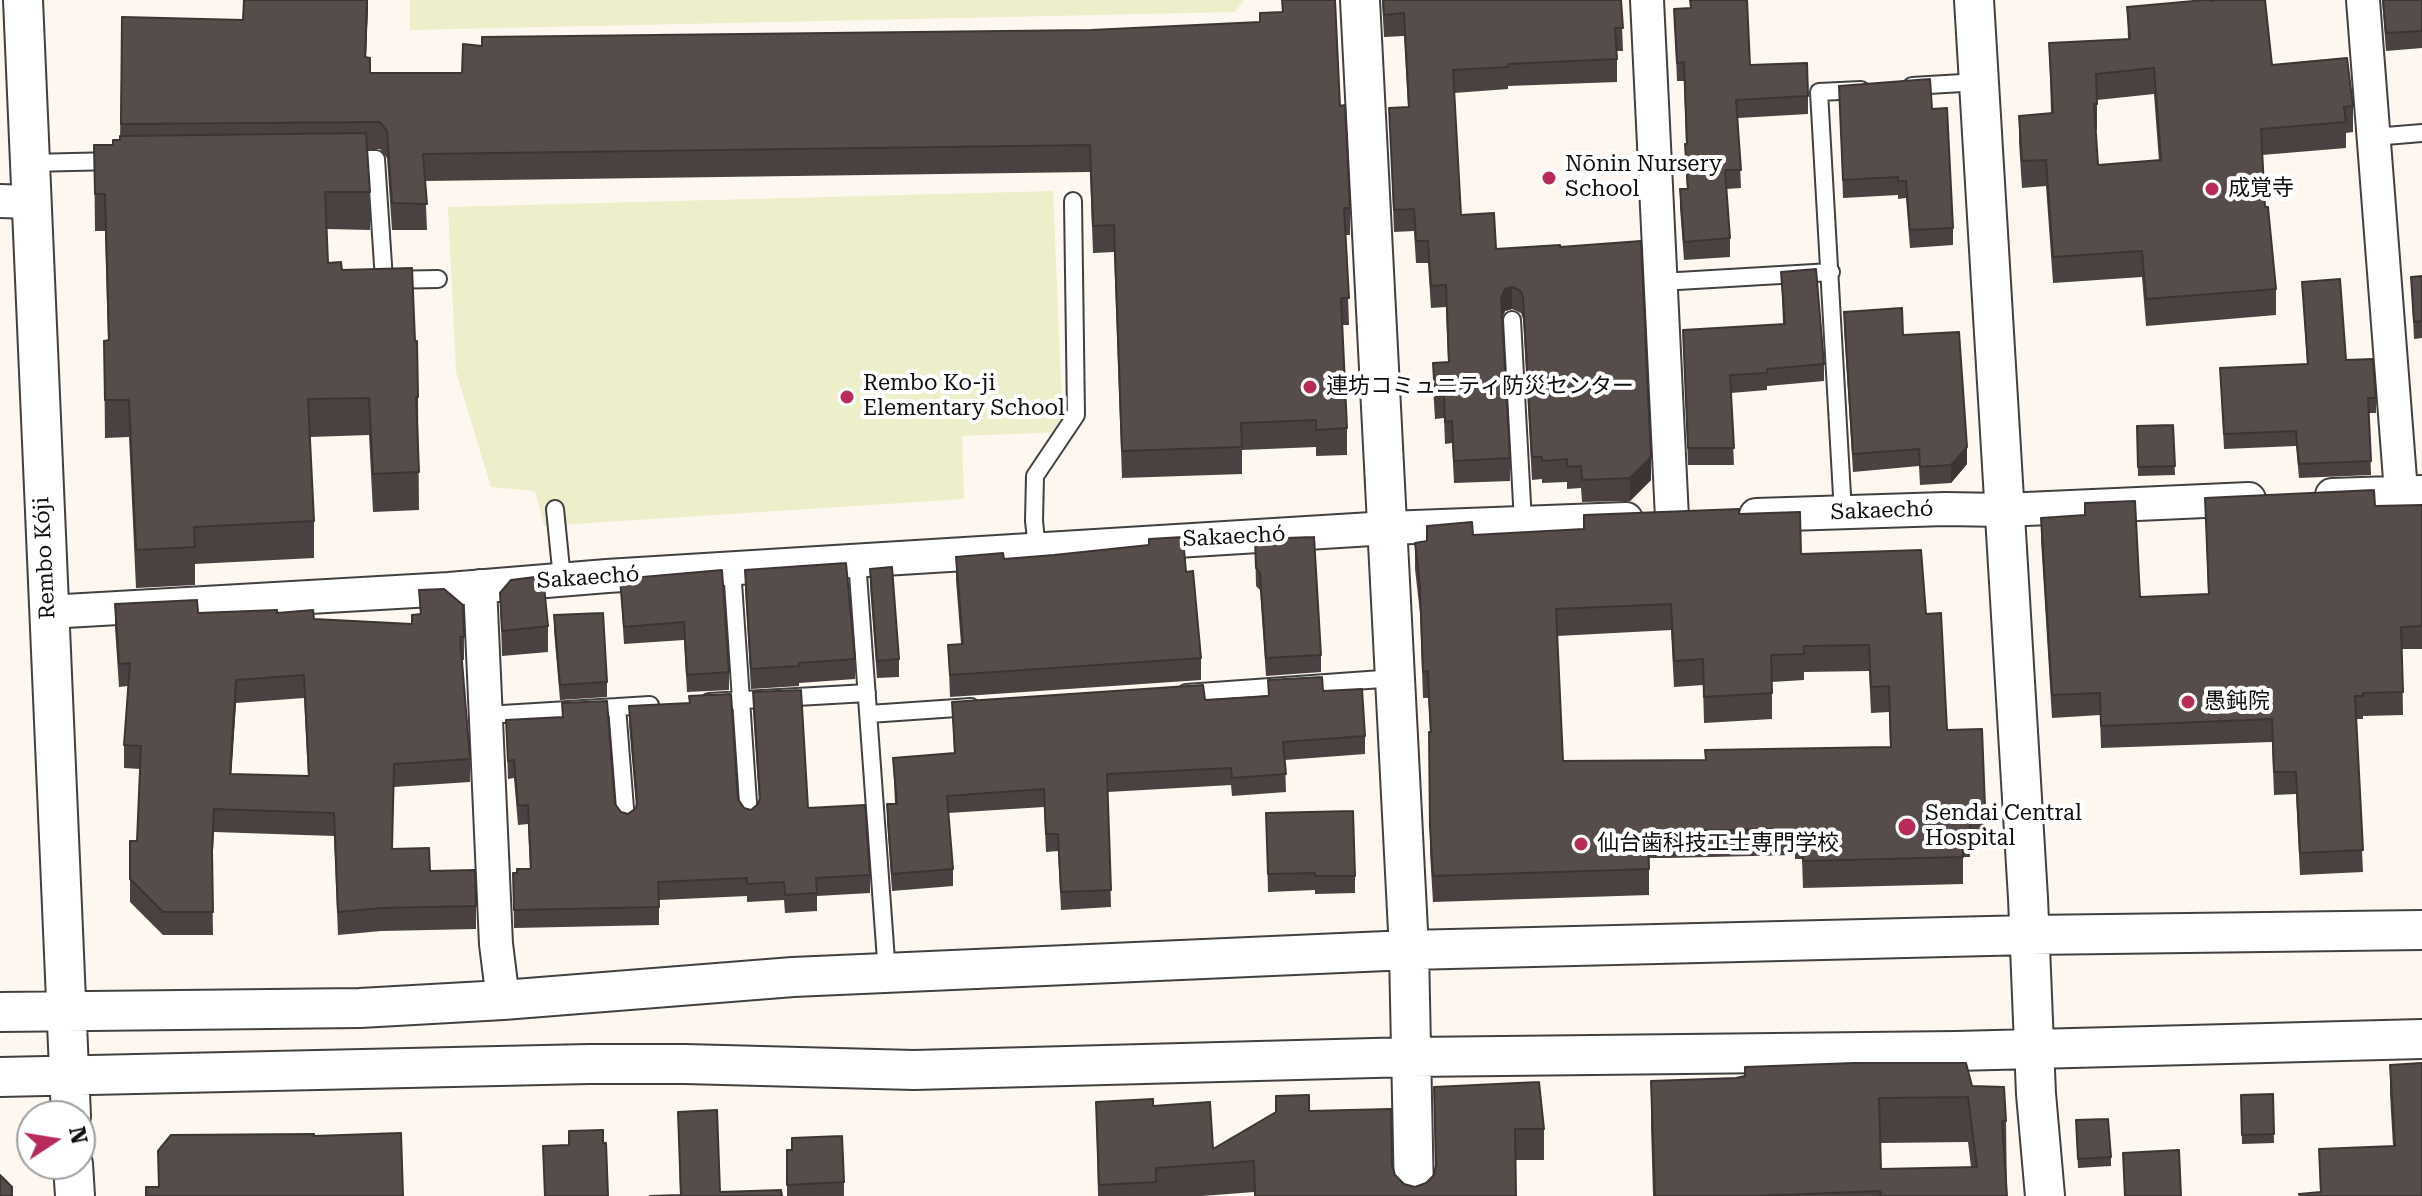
<!DOCTYPE html>
<meta charset="utf-8">
<style>
body{margin:0}
#map{position:relative;width:2422px;height:1196px;overflow:hidden;background:#fef7ef;font-family:"Roboto Serif",serif}
canvas{display:block}
.north{position:absolute;left:16px;top:1100px;width:80px;height:80px;box-sizing:border-box;background:#fff;border:2px solid #9f9f9f;border-radius:50%;rotate:78deg;font-size:22px;font-weight:700;line-height:32px;text-align:center;color:#0e0e0e}
.north::after{content:'';display:block;margin:auto;width:28px;height:36px;background:#b82b59;clip-path:polygon(50% 0,100% 100%,50% 72%,0 100%)}
</style>
<div id="map">
<canvas width="2422" height="1196"></canvas>
<div class="north">N</div>
</div>
<script>
const ctx = document.querySelector('canvas').getContext('2d');
ctx.lineJoin = 'round';
function paint(path, color) { ctx.fillStyle = color; ctx.fill(path, 'evenodd'); }
const shape = rows => new Path2D(rows.map(r => 'M' + r).join(''));
function stroke(path, color, width, dash) { ctx.strokeStyle = color; ctx.lineWidth = width; ctx.lineCap = dash ? 'butt' : 'round'; ctx.setLineDash(dash || []); ctx.stroke(path); }
function label(font, color, halo, rows, align = 'center') {
  ctx.font = font + ' "Roboto Serif","Noto Sans JP",serif'; ctx.lineWidth = 8; ctx.setLineDash([]); ctx.textBaseline = 'middle'; ctx.strokeStyle = halo; ctx.fillStyle = color; for (const [text, x, y, turn = 0] of rows) {
    ctx.save(); ctx.translate(x, y); ctx.rotate((+turn || 0) * Math.PI / 180); ctx.textAlign = isNaN(turn) ? turn : align; if (halo) ctx.strokeText(text, 0, 0); ctx.fillText(text, 0, 0); ctx.restore();
  }
}
const pitch = shape([
 [410,0,1244,0,1235,12,410,30],
 [1053,191,1063,432,962,436,964,499,544,526,535,491,491,487,456,372,448,207]
]);
const service = shape([
 [1912,86,1979,82],
 [2374,137,2422,133],
 [346,159,376,159,384,280,438,279],
 [30,163,115,161],
 [1661,282,1831,272],
 [1512,320,1523,522],
 [555,509,562,579],
 [1843,513,1819,92,1861,90],
 [1037,549,1034,521,1035,476,1076,415,1073,201],
 [857,560,887,974],
 [732,568,749,817],
 [1186,693,1396,678],
 [709,702,867,693],
 [617,707,626,821],
 [869,714,971,707],
 [486,715,650,705]
]);
const minor = shape([
 [1647,0,1672,518],
 [2363,0,2401,492],
 [0,201,30,202],
 [2332,495,2422,492],
 [1756,515,1945,509,2004,510,2249,499],
 [480,586,496,944,503,1000],
 [48,612,449,589,607,576,1388,528,1626,519]
]);
const tertiary = shape([
 [23,0,71,1116],
 [1360,0,1409,950,1414,1196],
 [1974,0,2028,898,2036,1094,2045,1196],
 [0,1012,360,1008,503,1000,793,977,1409,950,2030,935,2422,930],
 [0,1077,589,1064,685,1064,914,1070,1412,1057,1956,1051,2422,1039],
 [73,1164,75,1196]
]);
const wall = shape([
 [368,0,366,57,370,73,462,73,482,46,1091,30,1260,22,1282,12,1282,0,1340,106,1350,208,1350,235,1346,235,1349,325,1342,325,1347,428,1347,455,1316,456,1316,447,1242,450,1242,474,1122,478,1114,252,1093,253,1090,172,425,181,427,230,392,230,387,158,380,149,367,149,370,192,370,230,327,229,328,263,342,270,415,341,418,397,419,510,373,512,369,435,310,437,314,521,314,558,195,564,195,585,136,588,129,437,105,438,104,341,108,340,105,231,95,231,94,145,113,145,120,140,122,17,243,20],
 [1382,0,1621,0,1623,51,1617,51,1617,82,1508,86,1508,89,1454,93,1461,215,1496,249,1651,480,1630,501,1582,502,1581,488,1567,489,1567,482,1542,483,1542,479,1532,480,1523,319,1521,313,1512,309,1505,311,1502,318,1510,458,1510,481,1454,483,1452,443,1445,444,1444,418,1435,419,1433,386,1433,363,1448,362,1446,307,1431,308,1428,263,1416,263,1414,231,1394,232,1389,108,1408,107,1404,36,1384,37],
 [1690,0,1747,0,1750,65,1808,96,1808,114,1738,118,1741,188,1726,189,1730,238,1730,257,1684,260,1680,208,1680,189,1687,189,1685,162,1685,144,1686,144,1684,81,1677,81,1674,9,1690,8],
 [2382,0,2422,0,2422,48,2386,51],
 [2127,7,2272,65,2353,106,2353,132,2346,133,2346,148,2262,155,2265,207,2276,289,2276,315,2146,326,2142,277,2053,283,2046,186,2022,188,2019,142,2019,116,2051,113,2049,43,2128,39],
 [2154,94,2159,161,2098,165,2095,130,2097,130,2097,100],
 [1839,86,1932,109,1953,228,1953,245,1910,248,1906,198,1898,199,1898,195,1843,198],
 [1781,272,1824,364,1824,381,1767,386,1767,390,1731,393,1734,465,1688,465,1683,330,1783,324],
 [2422,276,2422,338,2414,339,2411,277],
 [2302,282,2346,360,2376,398,2376,413,2369,413,2371,475,2299,478,2296,446,2224,449,2220,368,2307,364],
 [1844,312,1903,335,1967,464,1951,483,1920,485,1919,466,1853,472,1844,329],
 [2173,425,2175,475,2138,476,2137,426],
 [2205,498,2375,506,2422,505,2422,649,2402,649,2403,715,2363,716,2363,719,2356,719,2363,872,2300,875,2296,794,2274,795,2272,742,2101,748,2100,715,2052,718,2041,540,2041,518,2140,597,2208,594],
 [1739,514,1801,554,1926,614,1947,730,1985,807,1985,833,1970,834,1970,857,1963,857,1963,884,1803,888,1802,859,1795,859,1795,855,1668,858,1649,858,1649,895,1433,902,1430,853,1430,732,1428,698,1423,698,1420,613,1415,569,1415,543,1473,535,1584,529,1584,515],
 [1671,630,1674,687,1703,685,1704,723,1772,719,1772,682,1804,680,1804,672,1869,671,1871,713,1889,712,1890,747,1705,760,1563,761,1557,636],
 [1255,539,1321,655,1321,672,1266,676,1260,590,1256,586],
 [956,557,1186,572,1201,658,1201,680,950,697,948,645,961,644,956,580],
 [870,569,899,659,899,677,877,678,870,586],
 [722,570,729,672,729,690,687,692,684,640,624,644,620,579],
 [745,570,855,659,855,679,799,683,799,686,751,689,745,590],
 [419,590,464,637,464,660,462,660,470,759,470,782,394,787,392,849,430,871,476,906,476,929,381,931,338,935,334,836,214,832,212,869,213,935,163,935,130,902,130,841,137,841,140,769,124,768,124,745,128,686,119,687,115,627,115,604,198,613,277,613,314,619,412,624,420,614],
 [304,698,308,776,231,774,236,703],
 [500,593,548,626,548,652,502,656],
 [554,615,607,682,607,697,560,700,554,630],
 [1268,680,1323,691,1365,736,1365,754,1285,760,1286,792,1232,796,1231,785,1108,792,1111,907,1061,910,1058,851,1046,852,1044,807,948,813,953,869,953,886,892,891,887,822,887,804,895,804,893,758,954,753,952,702,1205,700,1268,696],
 [753,692,808,808,870,875,870,893,817,896,817,911,785,913,784,900,747,902,747,896,659,900,659,925,514,928,513,873,517,873,530,869,528,824,518,825,514,778,508,779,506,720,562,717,562,703,615,804,621,812,628,814,636,808,636,806,629,724,629,706,738,799,744,808,751,810,758,804,759,802,753,711],
 [1266,813,1355,876,1355,893,1315,894,1315,890,1268,892],
 [2390,1065,2422,1196,2320,1192,2319,1149,2393,1146,2390,1094],
 [1745,1067,1972,1086,2006,1121,2007,1196,1653,1196,1651,1126,1651,1081,1736,1078,1745,1076],
 [1968,1142,1971,1167,1881,1169,1880,1143],
 [1434,1087,1544,1129,1544,1160,1516,1160,1516,1196,1254,1196,1254,1192,1202,1196,1098,1196,1096,1102,1153,1106,1213,1149,1309,1111,1392,1165,1395,1175,1404,1184,1415,1187,1426,1183,1434,1175,1435,1167],
 [2273,1094,2274,1143,2242,1144,2241,1095],
 [678,1112,720,1192,680,1195],
 [2076,1129,2111,1157,2111,1166,2078,1168],
 [792,1138,844,1182,844,1196,787,1196,787,1150,792,1150]
]);
const shadedWall = shape([
 [367,0,368,8,365,84,365,57],
 [1512,287,1512,309,1505,311,1501,321,1501,298,1505,289],
 [1967,447,1967,464,1951,483,1951,465],
 [1651,457,1651,480,1630,501,1630,478],
 [236,680,236,703,230,796,230,774]
]);
const building = shape([
 [244,0,367,0,365,57,370,58,370,73,462,73,463,44,482,46,482,37,1091,30,1260,22,1260,13,1283,12,1282,0,1335,0,1340,106,1345,105,1350,208,1344,208,1349,298,1341,298,1347,428,1316,430,1316,420,1241,423,1242,447,1122,451,1114,225,1093,226,1090,145,423,154,427,204,392,203,387,131,380,122,121,124,122,17,243,20,244,0],
 [1383,0,1621,0,1623,28,1615,28,1617,59,1508,64,1508,67,1453,70,1461,215,1494,213,1496,249,1560,245,1560,247,1641,241,1651,457,1630,478,1582,480,1581,466,1567,467,1567,459,1542,461,1542,457,1532,457,1523,297,1521,291,1512,287,1505,289,1501,298,1510,458,1454,461,1452,421,1445,422,1444,396,1435,396,1433,363,1449,362,1446,285,1431,286,1428,241,1416,241,1414,209,1394,210,1389,108,1409,107,1404,13,1384,15,1383,0],
 [1690,0,1747,0,1750,65,1807,63,1808,96,1736,100,1741,170,1725,170,1730,238,1684,242,1680,189,1688,189,1685,144,1687,144,1684,62,1677,63,1674,9,1691,8,1690,0],
 [2205,0,2210,0,2211,1,2221,0,2265,0,2272,65,2347,58,2353,106,2344,107,2346,122,2261,129,2265,207,2268,207,2276,289,2146,299,2142,251,2053,257,2046,160,2022,161,2019,116,2053,113,2049,43,2130,39,2127,7,2205,0],
 [2154,68,2161,160,2098,165,2094,104,2097,104,2096,74,2154,68],
 [2383,0,2422,0,2422,31,2386,33,2383,0],
 [1930,79,1932,109,1947,108,1953,228,1910,230,1906,181,1898,181,1898,177,1843,180,1839,86,1930,79],
 [366,133,370,192,325,192,328,263,341,262,342,270,412,268,415,341,417,341,418,397,416,397,419,472,373,474,369,398,308,399,314,521,194,527,195,547,136,550,129,400,105,400,104,341,109,340,105,194,95,194,94,145,113,145,113,140,120,140,120,136,366,133],
 [1816,269,1824,364,1767,369,1767,373,1730,375,1734,448,1688,448,1683,330,1785,324,1781,272,1816,269],
 [2422,276,2422,321,2414,322,2411,277,2422,276],
 [2340,279,2346,360,2373,359,2376,398,2368,398,2371,461,2299,464,2296,431,2224,434,2220,368,2308,364,2302,282,2340,279],
 [1902,308,1903,335,1959,332,1967,447,1951,465,1920,467,1919,449,1853,454,1844,312,1902,308],
 [2173,425,2175,466,2138,467,2137,426,2173,425],
 [2374,490,2375,506,2422,505,2422,626,2401,627,2403,692,2363,693,2363,696,2355,696,2363,850,2300,853,2296,772,2274,772,2272,719,2101,726,2100,693,2052,695,2041,518,2085,515,2085,503,2135,501,2140,597,2209,594,2205,498,2374,490],
 [1739,509,1739,514,1800,512,1801,554,1921,550,1926,614,1941,613,1947,730,1982,729,1985,807,1969,808,1970,830,1963,830,1963,857,1803,861,1802,832,1795,833,1795,829,1668,831,1648,832,1649,869,1433,876,1430,827,1429,732,1431,732,1428,671,1423,672,1420,587,1415,543,1427,541,1427,526,1472,522,1473,535,1584,529,1584,515,1739,509],
 [1671,604,1674,661,1703,659,1704,697,1772,693,1771,655,1804,654,1804,646,1869,645,1871,687,1889,686,1891,747,1705,750,1706,760,1563,761,1556,609,1671,604],
 [1183,537,1186,572,1193,571,1201,658,950,675,948,645,963,644,956,557,1003,553,1004,559,1054,555,1149,545,1149,539,1183,537],
 [1314,537,1321,655,1266,658,1260,573,1256,568,1255,539,1314,537],
 [846,563,855,659,799,663,799,666,751,669,745,570,846,563],
 [892,567,899,659,877,661,870,569,892,567],
 [722,570,729,672,687,675,684,622,624,627,620,579,722,570],
 [543,576,548,626,502,631,500,593,511,580,543,576],
 [444,589,463,605,464,637,460,637,470,759,394,764,392,849,429,848,430,871,475,870,476,906,381,908,338,912,334,813,214,809,212,851,213,912,163,912,130,879,130,841,137,841,141,746,124,745,130,663,119,664,115,604,197,600,198,613,277,610,277,613,313,610,314,619,412,624,412,615,421,614,419,590,444,589],
 [304,675,309,776,230,774,236,680,304,675],
 [603,613,607,682,560,685,554,615,603,613],
 [1322,677,1323,691,1362,689,1365,736,1283,742,1286,774,1232,778,1231,768,1107,774,1111,890,1061,892,1058,834,1046,834,1044,789,947,796,953,869,892,874,887,804,897,804,893,758,955,753,952,702,1203,685,1205,700,1269,696,1268,680,1322,677],
 [801,690,808,808,865,805,870,875,816,878,817,893,785,895,784,882,747,884,747,878,658,882,659,907,514,910,513,873,517,873,517,869,531,869,528,805,518,806,514,760,508,761,506,720,563,717,562,703,607,701,615,804,621,812,628,814,636,808,637,802,629,706,690,703,689,696,731,694,738,799,744,808,751,810,758,804,760,798,753,692,801,690],
 [1353,811,1355,876,1315,876,1315,873,1268,874,1266,813,1353,811],
 [1854,1063,1966,1063,1972,1086,2004,1087,2006,1121,2002,1121,2007,1196,1881,1196,1880,1191,1756,1196,1655,1196,1651,1081,1736,1078,1745,1076,1745,1067,1854,1063],
 [1968,1097,1977,1167,1881,1169,1879,1098,1968,1097],
 [2422,1063,2422,1196,2300,1196,2299,1194,2321,1192,2319,1149,2395,1146,2390,1065,2422,1063],
 [1539,1082,1544,1129,1515,1129,1516,1196,1255,1196,1254,1161,1156,1168,1156,1182,1099,1185,1096,1102,1153,1099,1153,1106,1210,1102,1213,1149,1276,1112,1276,1096,1309,1095,1309,1111,1391,1109,1392,1165,1395,1175,1404,1184,1415,1187,1426,1183,1434,1175,1436,1165,1434,1087,1539,1082],
 [2273,1094,2274,1134,2242,1135,2241,1095,2273,1094],
 [717,1110,720,1192,781,1190,782,1196,650,1196,681,1195,678,1112,717,1110],
 [2108,1119,2111,1157,2078,1159,2076,1120,2108,1119],
 [603,1130,603,1143,606,1143,608,1196,545,1196,543,1146,569,1145,569,1131,603,1130],
 [401,1133,403,1196,146,1196,146,1187,159,1187,158,1151,171,1135,314,1134,314,1136,401,1133],
 [842,1136,844,1182,787,1185,787,1150,792,1150,792,1138,842,1136],
 [2179,1150,2181,1196,2125,1196,2123,1153,2179,1150],
 [0,1175,12,1187,12,1196,0,1196,0,1175]
]);
const markers = [
 [1549,178,8,"#b82b59"],
 [2212,189,8,"#b82b59"],
 [1310,387,8,"#b82b59"],
 [847,397,8,"#b82b59"],
 [2188,702,8,"#b82b59"],
 [1907,827,10,"#b82b59"],
 [1581,844,8,"#b82b59"]
];
const poiNames = [
 ["Nōnin Nursery",1565,165],
 ["School",1565,190],
 ["成覚寺",2228,189],
 ["Rembo Ko-ji",863,384],
 ["Elementary School",863,409],
 ["連坊コミュニティ防災センター",1326,387],
 ["愚鈍院",2204,702],
 ["Sendai Central",1925,814],
 ["Hospital",1925,839],
 ["仙台歯科技工士専門学校",1597,844]
];
const streetNames = [
 ["Sakaechó",1882,511,-2],
 ["Sakaechó",1234,537,-3],
 ["Rembo Kóji",45,558,-93],
 ["Sakaechó",588,578,-4]
];
paint(pitch, '#edefcb');
stroke(service, '#414141', 20);
stroke(minor, '#414141', 36);
stroke(tertiary, '#414141', 42);
stroke(service, '#fff', 16);
stroke(minor, '#fff', 32);
stroke(tertiary, '#fff', 38);
paint(wall, '#4a4140');
paint(shadedWall, '#3c3534');
paint(building, '#564c4a');
stroke(building, '#3c3534', 2);
for (const [x, y, r, color] of markers) { const dot = new Path2D(); dot.arc(x, y, r, 0, 2 * Math.PI); ctx.fillStyle = color; ctx.fill(dot); stroke(dot, '#fff', 3); }
label('22px', '#0e0e0e', '#fff', poiNames, 'left');
label('22px', '#0e0e0e', '#fff', streetNames);
</script>
